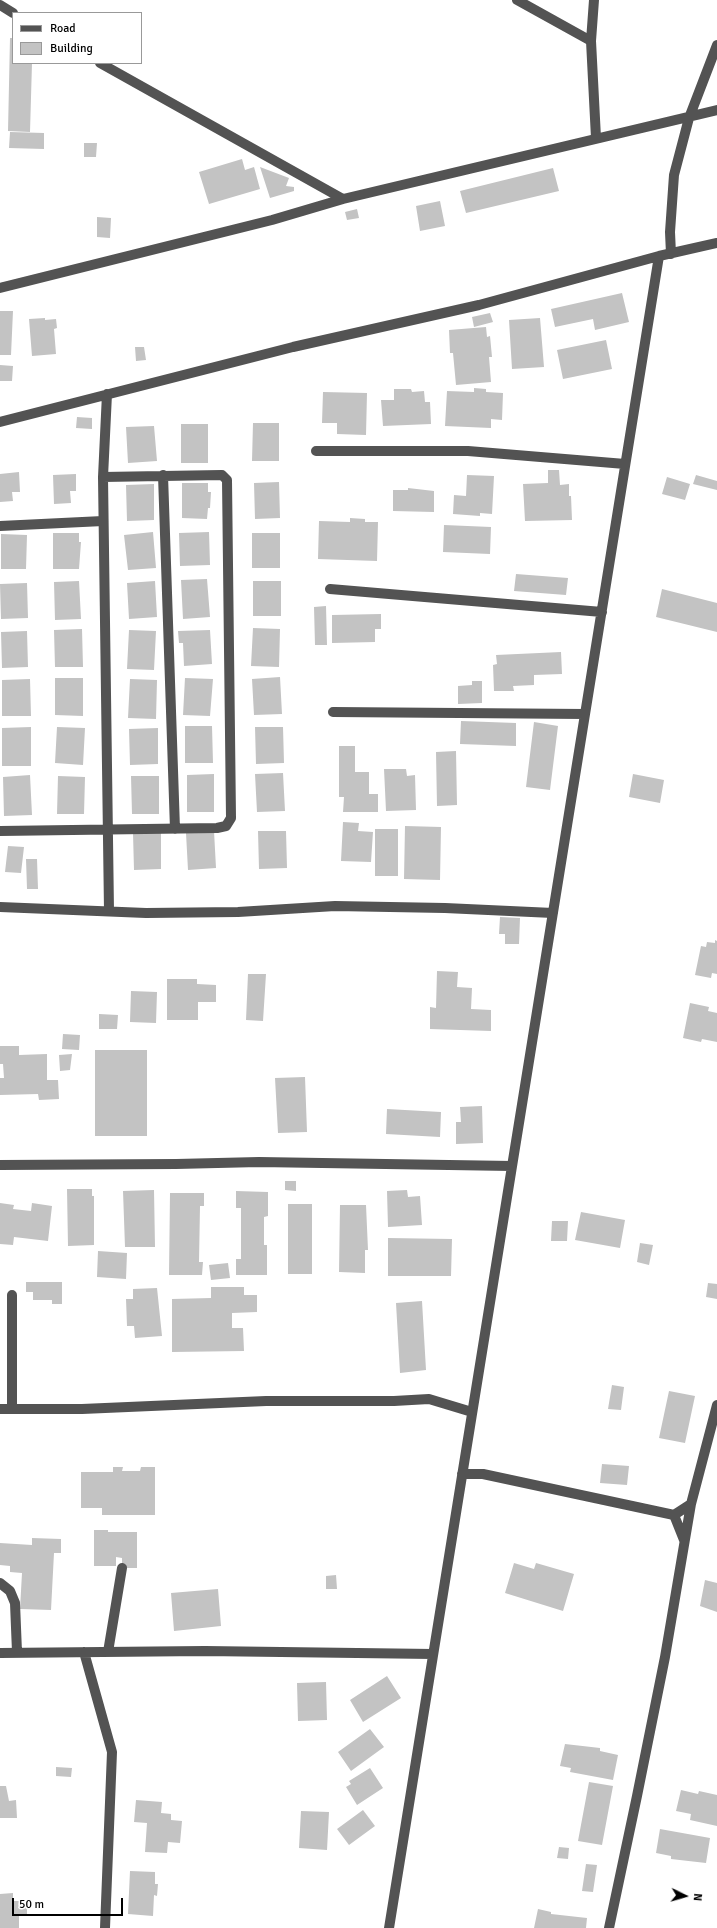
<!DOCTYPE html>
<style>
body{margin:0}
#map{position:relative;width:717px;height:1928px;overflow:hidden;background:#fff;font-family:Signika,sans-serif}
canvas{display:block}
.legend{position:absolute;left:12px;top:12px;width:130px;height:52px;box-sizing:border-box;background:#fff;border:1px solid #999;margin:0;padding:5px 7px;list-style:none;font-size:12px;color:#000}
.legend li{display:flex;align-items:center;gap:8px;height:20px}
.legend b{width:20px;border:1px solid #999}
.north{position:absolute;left:665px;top:1876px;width:40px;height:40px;-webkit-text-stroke:3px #fff;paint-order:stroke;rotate:95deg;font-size:11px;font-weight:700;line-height:16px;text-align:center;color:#000}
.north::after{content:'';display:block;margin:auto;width:14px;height:18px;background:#000;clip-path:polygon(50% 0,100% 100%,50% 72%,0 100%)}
.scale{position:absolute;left:12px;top:1898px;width:111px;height:18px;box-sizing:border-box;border:2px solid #000;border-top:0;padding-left:5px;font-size:12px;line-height:14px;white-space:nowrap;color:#000;-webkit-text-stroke:3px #fff;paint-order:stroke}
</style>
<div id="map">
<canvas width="717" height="1928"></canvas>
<ul class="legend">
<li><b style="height:5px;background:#535353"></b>Road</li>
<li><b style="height:11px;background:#c3c3c3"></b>Building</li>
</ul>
<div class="north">N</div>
<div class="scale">50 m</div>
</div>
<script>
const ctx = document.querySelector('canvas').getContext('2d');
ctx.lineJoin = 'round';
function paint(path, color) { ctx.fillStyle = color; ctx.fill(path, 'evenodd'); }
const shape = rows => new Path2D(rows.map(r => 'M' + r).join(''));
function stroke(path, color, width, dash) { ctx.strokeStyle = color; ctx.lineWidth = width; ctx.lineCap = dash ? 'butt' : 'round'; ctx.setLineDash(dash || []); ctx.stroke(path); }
const building = shape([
 [10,38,13,38,13,63,32,63,30,132,8,131],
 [10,132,44,133,44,149,9,148],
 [84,143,97,143,96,157,84,157],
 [242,159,245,170,254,167,260,189,209,204,199,172],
 [260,167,289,178,286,186,294,187,294,191,270,198],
 [553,168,559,191,466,213,460,191],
 [440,201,445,226,420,231,416,206],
 [357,209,359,218,347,220,345,212],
 [97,217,111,218,110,238,97,237],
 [622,293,629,322,595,330,593,319,555,327,551,309],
 [0,311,13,311,11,355,0,355],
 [490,313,493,322,474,327,472,317],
 [45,318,45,320,56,319,57,328,54,329,56,354,32,356,29,319],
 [540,318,544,367,512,369,509,320],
 [486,327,487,337,490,336,492,357,489,357,491,382,456,385,453,353,450,353,449,330],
 [606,340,612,369,563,379,557,350],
 [135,347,144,347,146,360,136,361],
 [0,365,13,366,12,381,0,381],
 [474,388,486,389,486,392,503,393,502,420,491,419,491,428,445,426,447,391,474,392],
 [394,389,411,389,412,392,424,391,425,402,430,402,431,424,383,426,381,400,394,400],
 [323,392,367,393,366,435,337,434,337,423,322,423],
 [77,417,92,418,92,429,76,428],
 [253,423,279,423,279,461,252,461],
 [181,424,208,424,208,463,181,463],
 [154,426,157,461,128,463,126,427],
 [548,470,559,470,560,485,569,484,569,496,571,496,572,520,525,521,523,484,548,483],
 [19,472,20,492,12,492,13,501,0,502,0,474],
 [76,474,76,491,70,491,71,503,54,504,53,475],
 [467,475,494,476,492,514,480,513,480,516,453,514,454,495,466,496],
 [696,475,717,481,717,490,693,484],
 [667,477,690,484,685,500,662,494],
 [279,482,280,518,255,519,254,483],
 [182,483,208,483,208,492,211,492,210,508,208,508,207,519,182,518],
 [154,484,154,520,127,521,126,485],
 [408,488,434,491,434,512,393,511,393,490,408,490],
 [350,518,365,519,365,522,378,522,377,561,318,559,319,521,350,522],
 [444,525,491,527,490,554,443,552],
 [153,532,156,568,128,570,124,535],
 [209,532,210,565,180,566,179,533],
 [53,533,79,533,79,542,81,542,79,569,53,569],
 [252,533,280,533,280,568,252,568],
 [1,534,27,535,26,569,1,569],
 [516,574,568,578,566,595,514,591],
 [207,579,210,617,183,619,181,580],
 [79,581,81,619,55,620,54,582],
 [155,581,157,617,129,619,127,583],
 [253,581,281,581,281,616,253,616],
 [27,583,28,618,1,619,0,584],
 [662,589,717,603,717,632,656,617],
 [326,606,327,645,315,645,314,607],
 [381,614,381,629,375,629,375,642,332,643,332,615],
 [253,628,280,629,279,667,251,666],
 [82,629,83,667,55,667,54,630],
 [129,630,156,631,154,670,127,669],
 [210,630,212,664,184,666,183,643,179,643,178,631],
 [27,631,28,667,2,668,1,632],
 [561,652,562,674,534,675,534,685,513,686,514,691,494,691,493,665,497,664,496,655],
 [280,677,282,714,254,715,252,679],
 [55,678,83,678,83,716,55,715],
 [185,678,213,679,210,716,183,715],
 [30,679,31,716,2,716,2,680],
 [130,679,157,680,156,719,128,718],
 [472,681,482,681,482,703,458,704,458,686,472,685],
 [461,721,516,723,516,746,460,744],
 [534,722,558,726,550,790,526,787],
 [185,726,212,726,213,763,185,763],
 [31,727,31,766,2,766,2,728],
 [57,727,85,728,83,765,55,763],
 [255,727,283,727,284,763,256,764],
 [158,728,158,764,130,765,129,729],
 [339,746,355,746,355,772,369,772,369,794,378,794,378,812,343,812,344,797,339,797],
 [456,751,457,805,437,806,436,752],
 [384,769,406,769,407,776,415,775,416,810,386,811],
 [283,773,285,811,257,812,255,774],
 [214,774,214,812,187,812,187,775],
 [633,774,664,780,660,803,629,797],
 [30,775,32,815,4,816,3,777],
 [58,776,85,777,84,814,57,814],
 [131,776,159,776,159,814,132,814],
 [343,822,359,823,358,831,373,832,371,862,341,861],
 [405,826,441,827,440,880,404,879],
 [375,829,398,829,398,876,375,876],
 [214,831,216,868,188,870,186,833],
 [258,831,286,831,287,868,259,869],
 [133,833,161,833,161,869,134,870],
 [8,846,24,847,21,873,5,872],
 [26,859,37,859,38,889,27,889],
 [500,917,520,918,519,944,505,944,505,934,499,934],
 [715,940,717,941,717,974,712,973,711,978,695,975,701,946,706,947,707,942,715,943],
 [437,971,458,972,457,987,472,988,471,1009,491,1010,491,1031,430,1029,430,1007,436,1008],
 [248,974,266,974,263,1021,246,1020],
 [167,979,197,979,197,984,216,985,216,1002,198,1002,198,1020,167,1020],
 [131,991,157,992,156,1023,130,1022],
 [690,1003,709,1007,708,1011,717,1013,717,1042,702,1039,701,1042,683,1038],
 [99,1014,118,1015,117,1029,99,1029],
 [63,1034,80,1035,79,1050,62,1049],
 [0,1046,19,1046,19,1055,47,1054,47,1080,58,1080,59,1099,39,1100,38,1094,0,1095,0,1078,4,1078,3,1064,0,1064],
 [95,1050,147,1050,147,1136,95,1136],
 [72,1054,70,1070,60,1071,59,1055],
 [305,1077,307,1132,278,1133,275,1078],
 [482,1106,483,1143,456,1144,456,1122,461,1122,460,1107],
 [387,1109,441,1112,440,1137,386,1134],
 [285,1181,296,1181,296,1191,285,1190],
 [67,1189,92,1189,92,1196,94,1196,94,1245,68,1246],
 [154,1190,155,1247,125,1247,123,1191],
 [407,1190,408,1197,420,1196,422,1225,388,1227,387,1191],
 [236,1191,268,1192,268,1216,264,1217,264,1245,267,1245,267,1275,236,1275,236,1259,241,1259,241,1208,236,1208],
 [170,1193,204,1193,204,1206,200,1206,199,1262,203,1262,202,1275,169,1275],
 [0,1203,14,1205,13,1209,31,1211,32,1203,52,1206,48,1241,14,1237,13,1245,0,1244],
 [288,1204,312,1204,312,1274,288,1274],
 [340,1205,366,1205,368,1250,365,1250,365,1273,339,1272],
 [581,1212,625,1220,620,1248,575,1240],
 [552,1221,568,1221,567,1241,551,1241],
 [388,1238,452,1239,451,1276,388,1276],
 [640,1243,653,1245,649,1265,637,1262],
 [98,1251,127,1253,126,1279,97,1277],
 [228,1263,230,1278,211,1280,209,1265],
 [26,1282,62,1282,62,1304,52,1304,52,1300,33,1300,33,1292,26,1292],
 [708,1283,717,1284,717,1299,706,1297],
 [211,1287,244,1287,244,1295,257,1295,257,1312,232,1313,232,1328,243,1328,244,1351,172,1352,172,1299,211,1298],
 [157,1288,162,1336,135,1338,134,1326,127,1326,126,1299,133,1299,133,1289],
 [422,1301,426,1370,400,1373,396,1303],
 [612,1385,624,1387,621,1410,608,1409],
 [669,1391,695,1396,685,1443,659,1438],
 [602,1464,629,1466,627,1485,600,1483],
 [113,1467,123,1467,122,1471,140,1471,141,1467,155,1467,155,1515,102,1515,102,1508,81,1508,81,1472,113,1472],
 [94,1530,108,1530,108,1532,137,1532,137,1568,122,1568,122,1558,116,1557,116,1566,94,1566],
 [32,1538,61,1539,61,1553,54,1553,51,1610,20,1609,22,1573,10,1572,10,1566,0,1565,0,1543,32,1545],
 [514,1563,534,1569,536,1563,574,1574,563,1611,505,1593],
 [336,1575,337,1589,326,1589,326,1576],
 [705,1580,717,1583,717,1612,700,1606],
 [218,1589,221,1626,174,1631,171,1593],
 [387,1676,401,1698,363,1722,350,1700],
 [326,1682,327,1720,298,1721,297,1683],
 [370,1729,384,1747,351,1771,338,1752],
 [565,1744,600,1748,600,1751,618,1755,613,1780,570,1772,571,1768,560,1766],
 [56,1767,72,1768,71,1777,56,1776],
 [370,1768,383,1788,357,1805,346,1787,351,1784,349,1781],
 [589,1782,613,1786,602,1845,578,1841],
 [0,1786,6,1786,9,1801,16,1800,17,1818,0,1818],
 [681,1790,698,1794,699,1791,717,1795,717,1826,690,1820,691,1814,676,1811],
 [136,1800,162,1802,161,1813,171,1814,171,1820,182,1821,180,1843,168,1842,167,1853,145,1852,147,1823,134,1822],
 [363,1810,375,1826,349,1845,337,1829],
 [301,1811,329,1812,327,1850,299,1848],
 [660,1829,710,1838,706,1863,671,1859,671,1856,656,1853],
 [559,1847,569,1848,568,1859,557,1858],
 [586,1864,597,1865,593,1892,582,1891],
 [130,1871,155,1872,155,1884,158,1884,157,1896,154,1895,153,1916,128,1914],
 [13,1893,13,1901,27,1901,27,1916,19,1916,19,1928,0,1928,0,1894],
 [538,1909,551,1912,551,1914,587,1918,586,1928,534,1928]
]);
const minor = shape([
 [517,0,591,41],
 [594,0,591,41,596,138],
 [0,5,13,13],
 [100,63,343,199],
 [671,254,670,232,674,175,689,118,717,45],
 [0,288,272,220,343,199,717,110],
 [107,394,103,477,109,911],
 [0,422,293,347,479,305,659,256,717,243],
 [316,451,468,451,625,464],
 [163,475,175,829],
 [0,526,103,521],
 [330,589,602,612],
 [333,712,585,714],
 [0,831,217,828,226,826,231,818,227,480,222,475,103,477],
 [0,907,146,913,238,912,335,906,445,908,553,913],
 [0,1165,176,1164,259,1162,512,1166],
 [12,1295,12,1409],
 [0,1409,82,1409,266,1401,394,1401,429,1399,472,1412],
 [462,1474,483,1474,674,1515,691,1504],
 [674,1515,684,1540],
 [0,1583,10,1591,15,1603,17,1652],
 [84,1652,112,1752,105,1928],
 [108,1652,122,1568],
 [0,1653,205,1651,433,1654],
 [389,1928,659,256],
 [609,1928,637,1796,665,1657,691,1504,717,1405]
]);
paint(building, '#c3c3c3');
stroke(minor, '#535353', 10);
</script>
